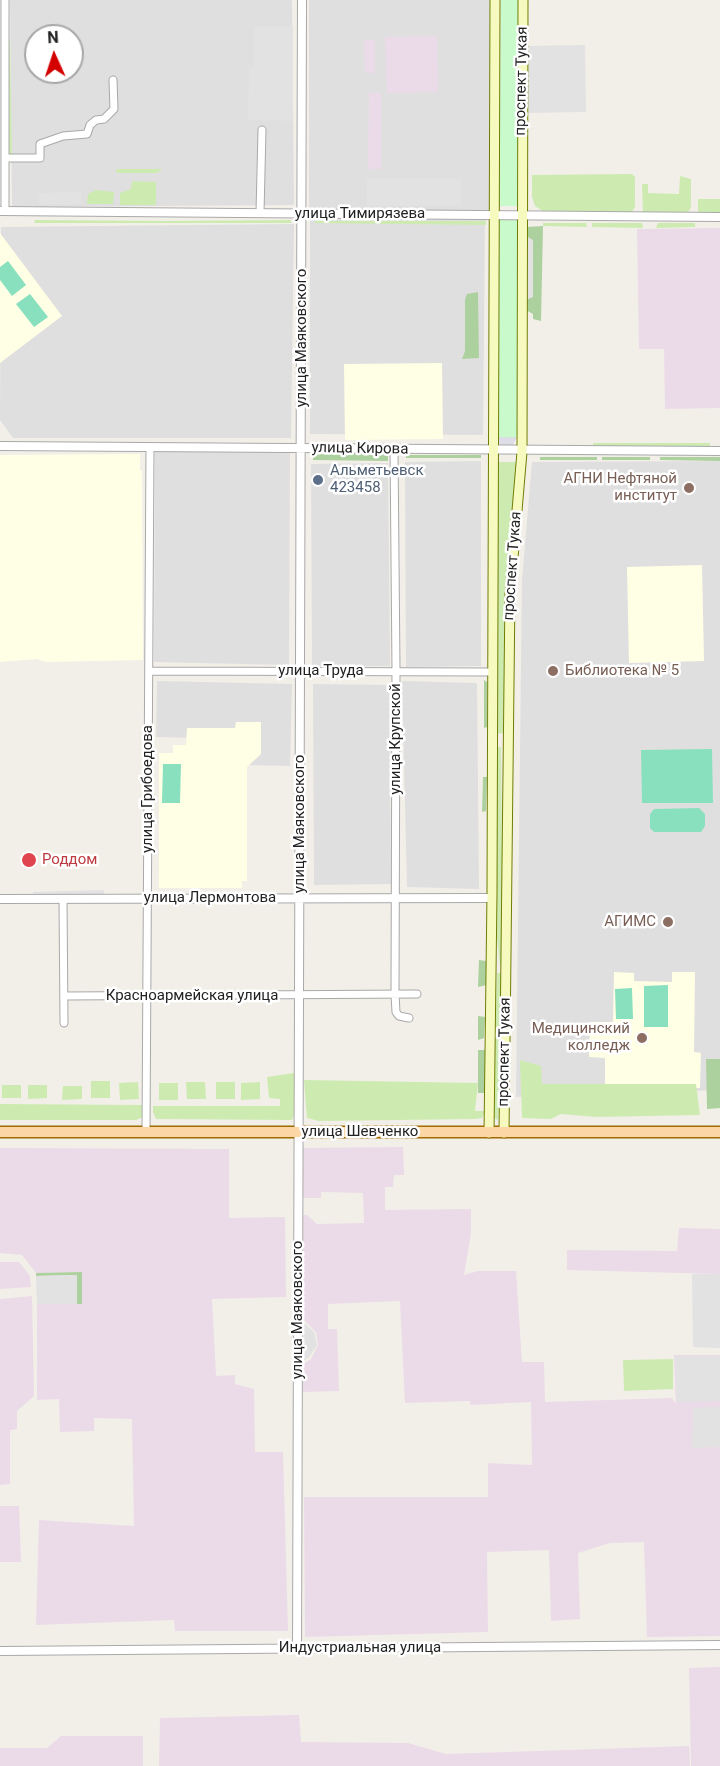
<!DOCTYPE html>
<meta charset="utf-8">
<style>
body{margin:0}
#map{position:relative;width:720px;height:1766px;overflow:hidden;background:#f2efe9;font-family:Roboto,sans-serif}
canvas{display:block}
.north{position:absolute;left:24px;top:24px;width:60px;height:60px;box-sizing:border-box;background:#fff;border:2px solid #a7a7a7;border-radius:50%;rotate:357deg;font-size:16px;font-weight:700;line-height:24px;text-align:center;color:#222}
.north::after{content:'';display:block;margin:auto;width:21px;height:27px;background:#d40000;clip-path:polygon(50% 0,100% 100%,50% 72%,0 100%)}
</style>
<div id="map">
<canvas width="720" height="1766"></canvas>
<div class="north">N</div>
</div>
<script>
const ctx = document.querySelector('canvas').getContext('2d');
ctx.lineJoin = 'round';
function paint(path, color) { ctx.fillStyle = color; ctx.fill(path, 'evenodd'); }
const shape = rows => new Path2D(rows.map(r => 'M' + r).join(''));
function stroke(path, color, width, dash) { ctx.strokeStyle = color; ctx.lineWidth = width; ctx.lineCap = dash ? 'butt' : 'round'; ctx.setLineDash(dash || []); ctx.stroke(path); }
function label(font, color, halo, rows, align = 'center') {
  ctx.font = font + ' Roboto,sans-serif'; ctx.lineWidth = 5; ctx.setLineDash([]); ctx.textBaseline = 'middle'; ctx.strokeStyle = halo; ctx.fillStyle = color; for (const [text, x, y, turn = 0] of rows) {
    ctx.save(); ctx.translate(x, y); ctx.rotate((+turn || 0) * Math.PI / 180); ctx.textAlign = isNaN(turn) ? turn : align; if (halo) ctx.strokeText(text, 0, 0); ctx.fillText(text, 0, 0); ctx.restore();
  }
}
const residential = shape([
 [10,0,292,0,294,205,12,207],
 [36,36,72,36,72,72,36,72],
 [309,0,492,0,493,210,309,210],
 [310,219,485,219,483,435,310,434],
 [294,224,291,438,13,438,0,420,1,227],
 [155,451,290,452,289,665,154,662],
 [481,461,481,666,406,667,405,462],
 [720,461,720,1090,516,1097,522,580,532,462],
 [388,463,390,666,312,667,311,464],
 [157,681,292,684,290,766,199,764,199,738,156,737],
 [402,681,477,683,479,889,407,887],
 [313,684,389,685,391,884,314,885]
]);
const industrial = shape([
 [437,36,438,92,387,93,385,37],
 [364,40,375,40,375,73,365,73],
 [369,93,381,93,381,169,368,169],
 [720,228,720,408,665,409,664,349,639,349,637,229],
 [403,1147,404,1175,394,1175,393,1187,385,1187,385,1210,471,1209,471,1233,464,1275,478,1271,516,1271,522,1362,544,1362,545,1402,672,1398,676,1404,674,1355,720,1355,720,1636,647,1637,644,1542,610,1543,578,1553,580,1619,551,1621,549,1550,487,1552,488,1632,305,1637,304,1497,488,1497,488,1463,532,1465,531,1402,470,1405,470,1401,405,1403,400,1301,328,1304,328,1329,337,1329,339,1391,303,1392,302,1365,311,1359,318,1345,316,1332,304,1320,303,1215,307,1215,317,1224,364,1223,363,1193,321,1192,321,1198,303,1198,302,1148],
 [0,1148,229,1149,229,1218,285,1217,286,1297,212,1299,216,1376,235,1375,235,1384,254,1389,255,1452,283,1452,288,1631,175,1631,174,1620,36,1625,39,1520,134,1526,132,1419,94,1418,94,1431,60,1432,59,1399,37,1400,37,1304,82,1304,81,1272,36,1273,22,1255,0,1253],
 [679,1228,720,1229,720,1274,567,1270,567,1250,677,1251],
 [0,1262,19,1262,30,1276,31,1287,0,1289],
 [32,1296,34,1396,17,1411,17,1429,10,1430,10,1484,0,1485,0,1299],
 [0,1506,19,1506,21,1562,0,1562],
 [720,1667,720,1766,691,1766,689,1668],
 [299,1715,301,1742,408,1743,446,1754,689,1746,690,1766,159,1766,160,1718],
 [61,1736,143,1736,143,1766,0,1766,0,1748,47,1748]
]);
const education = shape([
 [0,233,62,316,0,363],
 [442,363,443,439,345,440,344,364],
 [140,454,140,470,142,471,143,660,46,662,37,659,0,662,0,455],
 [702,565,704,661,629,663,627,567],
 [236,722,261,722,261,754,247,767,247,881,242,881,242,888,159,888,159,753,173,753,173,745,186,745,187,728,235,728],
 [614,972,634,973,634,981,672,982,672,972,695,972,694,1052,701,1053,700,1088,605,1086,605,1058,589,1057,590,1022,613,1022]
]);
const grass = shape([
 [7,41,10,41,12,156,8,156],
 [116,169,162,169,157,173,117,173],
 [632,174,635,177,635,207,631,213,546,213,535,206,532,197,532,175],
 [680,176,691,179,691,207,688,213,643,213,642,184,648,184,648,193,679,194],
 [132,181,156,182,156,205,120,205,120,193,131,189],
 [96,190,114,192,113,204,87,204,88,194],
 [698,199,720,199,720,214,698,213],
 [35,220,166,221,291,220,291,223,34,223],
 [315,221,486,221,486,225,315,223],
 [543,223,586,223,587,227,543,226],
 [592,223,642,223,643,228,592,227],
 [658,223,695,223,695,227,656,228],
 [593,443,710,443,709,451,593,451],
 [498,462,517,462,507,590,503,733,495,734],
 [495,747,501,747,503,965,500,965,494,912],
 [497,973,504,973,498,1120,493,1117],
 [520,1060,541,1066,542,1084,696,1084,700,1115,596,1117,561,1114,551,1119,522,1118],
 [294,1073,294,1116,292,1120,156,1119,153,1112,153,1106,280,1106,280,1099,269,1098,267,1077],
 [304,1080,478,1083,475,1111,485,1111,482,1118,475,1119,319,1121,307,1118],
 [91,1081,110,1081,110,1098,91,1098],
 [138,1082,139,1099,120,1100,119,1083],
 [186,1082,205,1082,206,1099,187,1099],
 [216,1082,235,1082,235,1099,216,1099],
 [260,1082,260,1099,241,1100,241,1083],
 [159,1083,178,1083,178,1100,159,1100],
 [2,1085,21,1085,21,1098,2,1098],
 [28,1085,47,1085,47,1098,28,1099],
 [63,1086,82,1086,82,1099,62,1100],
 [0,1104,142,1105,144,1112,143,1117,136,1120,0,1120],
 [673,1359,673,1389,624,1391,623,1360]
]);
const forest = shape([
 [543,226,541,321,533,319,533,314,526,310,526,236,527,227],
 [478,292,479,358,462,359,465,351,465,299,467,294],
 [313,452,388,454,388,461,313,460],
 [406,455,481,455,481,458,406,458],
 [540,457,597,457,597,460,540,460],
 [602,457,650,457,650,460,602,460],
 [660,457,720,457,720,461,660,460],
 [484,680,487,682,487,727,484,728],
 [483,777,487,777,486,811,482,812],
 [479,960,486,961,487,985,478,987],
 [478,1016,485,1017,484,1038,478,1040],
 [478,1050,485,1050,485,1093,478,1093],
 [706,1059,720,1059,720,1108,707,1109],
 [82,1272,82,1304,77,1304,77,1275,36,1276,36,1273]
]);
const park = shape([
 [501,0,520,0,519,206,499,206],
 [499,220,518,220,517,437,498,437]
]);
const pitch = shape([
 [8,261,26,285,12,296,0,280,0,267],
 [30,294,48,317,34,327,16,304],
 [712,749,713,803,642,803,641,750],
 [163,764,181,764,180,803,162,803],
 [699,808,705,814,705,826,701,832,654,832,650,828,650,814,654,809],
 [668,985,668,1027,644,1027,644,986],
 [632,988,633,1019,616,1019,615,989]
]);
const parking = shape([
 [254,26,293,26,293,121,248,120,249,67,254,67],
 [585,45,586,112,528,113,526,46],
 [367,179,461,179,461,205,367,206],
 [81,192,81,204,39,205,39,193],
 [526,236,533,240,533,297,526,300],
 [104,890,104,894,33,896,33,892],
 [692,1274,720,1274,720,1348,693,1347],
 [77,1275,77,1304,37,1304,36,1276],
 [301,1320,314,1332,317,1345,309,1357,301,1363],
 [675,1356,720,1356,720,1401,677,1402],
 [720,1407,720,1447,692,1448,693,1408]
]);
const plaza = shape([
 [498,437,517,437,512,446,506,447,500,445]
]);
const minor = shape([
 [5,0,5,211],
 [5,158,40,158,40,144,63,136,87,134,90,125,96,120,104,119,114,109,113,80],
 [260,213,262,130],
 [394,449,396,670,395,994,396,1012,399,1016,409,1018],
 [149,671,493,672],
 [63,899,64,1023],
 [64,996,417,994],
 [146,1131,150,447]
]);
const tertiary = shape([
 [0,211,720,217],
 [0,446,720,451],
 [0,899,492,898],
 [297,1649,302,0],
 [0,1651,720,1645]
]);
const secondary = shape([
 [489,1133,492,893,495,0],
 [504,1133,510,593,522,452,523,0]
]);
const primary = shape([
 [0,1132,720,1132]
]);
const markers = [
 [318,480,6,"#5c6f8a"],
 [689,488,6,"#8d6e63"],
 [553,671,6,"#8d6e63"],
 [29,860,8,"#e0444e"],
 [668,922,6,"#8d6e63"],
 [642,1038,6,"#8d6e63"]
];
const streetNames = [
 ["проспект Тукая",522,81,-89],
 ["улица Тимирязева",360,214],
 ["улица Маяковского",302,338,-90],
 ["улица Кирова",360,449,1],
 ["проспект Тукая",513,566,-86],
 ["улица Труда",321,671],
 ["улица Крупской",396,739,-90],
 ["улица Грибоедова",148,789,-90],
 ["улица Маяковского",300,824,-90],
 ["улица Лермонтова",210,898],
 ["Красноармейская улица",192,996],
 ["проспект Тукая",505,1052,-89],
 ["улица Шевченко",360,1132],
 ["улица Маяковского",298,1310,-90],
 ["Индустриальная улица",360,1648]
];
const serviceNames = [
 ["Альметьевск",330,471],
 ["423458",330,488]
];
const educationNames = [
 ["АГНИ Нефтяной",677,479],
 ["институт",677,496],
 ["Библиотека № 5",565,671,"left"],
 ["АГИМС",656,922],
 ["Медицинский",630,1029],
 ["колледж",630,1046]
];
const healthNames = [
 ["Роддом",42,860]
];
paint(residential, '#e0dfdf');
paint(industrial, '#ebdbe8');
paint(education, '#ffffe5');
paint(grass, '#cdebb0');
paint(forest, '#add19e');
paint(park, '#c8facc');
paint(pitch, '#88e0be');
paint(parking, '#e2e2e2');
paint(plaza, '#dddde8');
stroke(minor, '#a9a9a9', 9);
stroke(tertiary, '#a9a9a9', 10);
stroke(secondary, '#707d05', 11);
stroke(primary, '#a06b00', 13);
stroke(minor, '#fff', 7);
stroke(tertiary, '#fff', 8);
stroke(secondary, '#f7fabf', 9);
stroke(primary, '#fcd6a4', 10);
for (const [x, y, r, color] of markers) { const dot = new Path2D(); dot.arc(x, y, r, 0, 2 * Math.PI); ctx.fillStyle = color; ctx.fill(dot); stroke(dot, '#fff', 2); }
label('15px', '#222', '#fff', streetNames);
label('15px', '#4e5e75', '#fff', serviceNames, 'left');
label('15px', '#785e54', '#fff', educationNames, 'right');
label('15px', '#be3a42', '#fff', healthNames, 'left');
</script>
